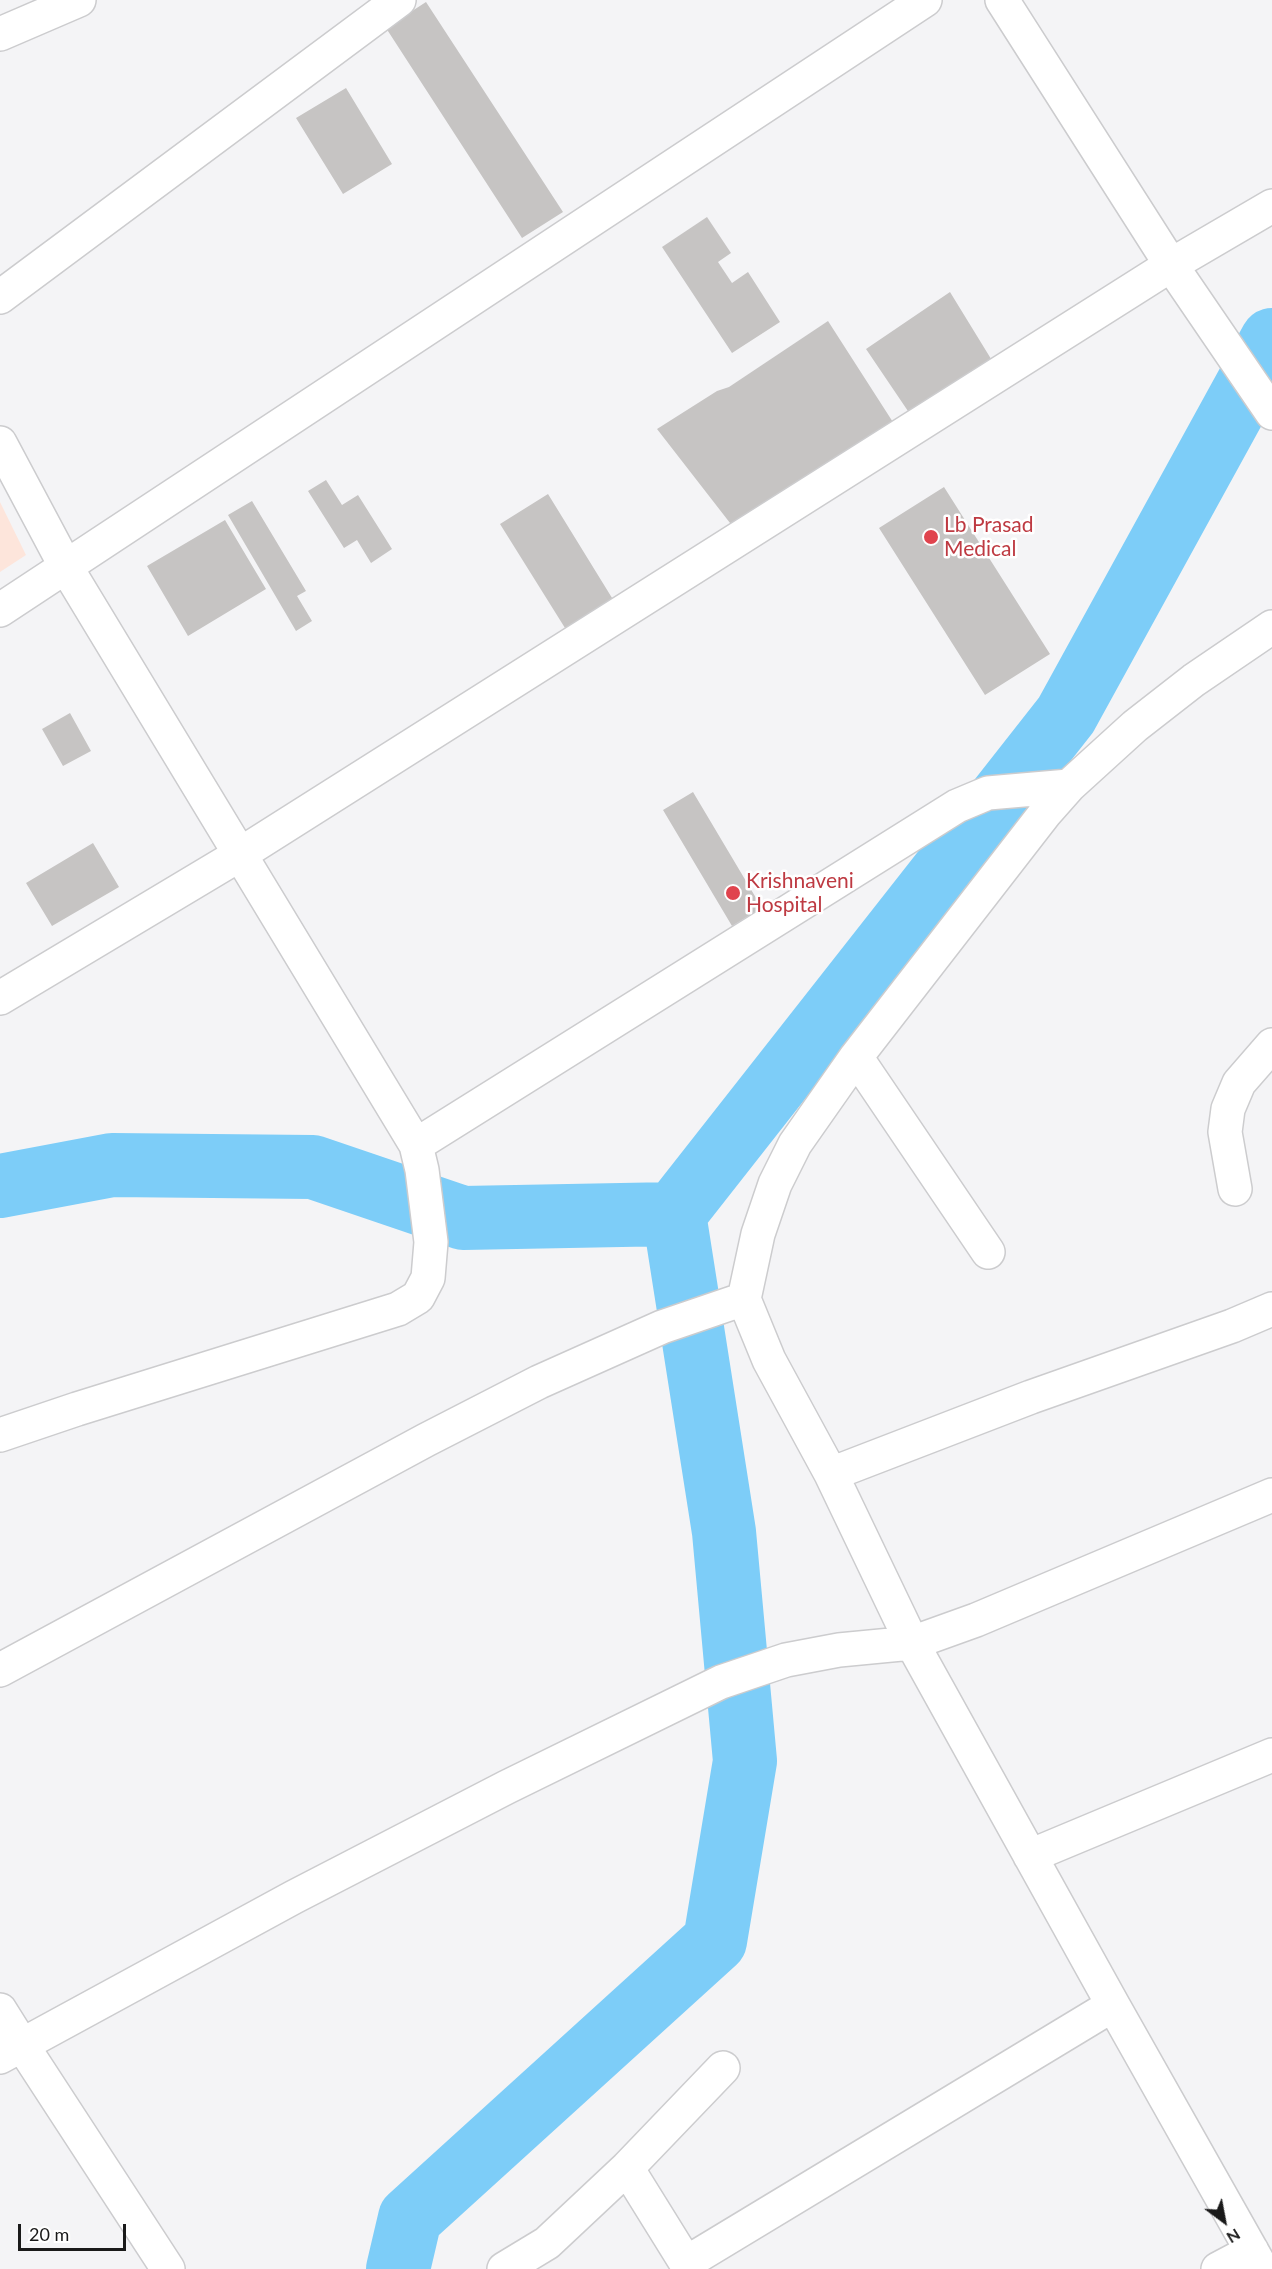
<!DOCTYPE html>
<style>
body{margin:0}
#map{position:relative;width:1272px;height:2269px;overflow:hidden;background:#f4f4f6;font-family:Lato,sans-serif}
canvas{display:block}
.north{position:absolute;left:1194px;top:2191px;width:60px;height:60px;-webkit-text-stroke:4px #fff;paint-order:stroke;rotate:148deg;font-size:16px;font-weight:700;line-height:24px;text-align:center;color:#1a1a1a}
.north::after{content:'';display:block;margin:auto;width:21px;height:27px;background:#1a1a1a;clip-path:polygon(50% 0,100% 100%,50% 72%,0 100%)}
.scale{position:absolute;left:18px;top:2224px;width:108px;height:27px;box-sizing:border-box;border:3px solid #1a1a1a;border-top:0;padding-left:8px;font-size:18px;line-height:21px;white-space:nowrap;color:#1a1a1a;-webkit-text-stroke:4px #fff;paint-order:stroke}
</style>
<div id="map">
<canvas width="1272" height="2269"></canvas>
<div class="north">N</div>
<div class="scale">20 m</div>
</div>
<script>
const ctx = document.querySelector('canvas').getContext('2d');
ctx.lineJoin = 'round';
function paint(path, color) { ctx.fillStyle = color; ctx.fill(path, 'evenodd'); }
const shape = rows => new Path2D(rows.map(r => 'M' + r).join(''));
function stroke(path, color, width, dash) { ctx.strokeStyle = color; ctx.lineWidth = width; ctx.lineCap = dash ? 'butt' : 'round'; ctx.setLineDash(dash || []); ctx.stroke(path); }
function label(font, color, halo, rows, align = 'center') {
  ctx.font = font + ' Lato,sans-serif'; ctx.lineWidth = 5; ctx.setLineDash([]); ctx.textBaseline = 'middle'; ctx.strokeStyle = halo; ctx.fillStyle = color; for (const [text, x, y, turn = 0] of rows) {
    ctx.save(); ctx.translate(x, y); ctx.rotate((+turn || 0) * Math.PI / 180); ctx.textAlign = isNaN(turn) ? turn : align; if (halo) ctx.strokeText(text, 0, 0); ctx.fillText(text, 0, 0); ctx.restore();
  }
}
const education = shape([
 [0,502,26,555,0,572]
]);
const river = shape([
 [0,1186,112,1165,313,1167,463,1218,674,1214],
 [398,2269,410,2218,715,1941,745,1761,724,1532,674,1214,1066,715,1272,340]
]);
const building = shape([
 [426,2,563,212,522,238,386,28],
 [346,88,392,164,343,194,296,118],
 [707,217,731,253,718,262,732,283,748,272,780,322,732,353,662,247],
 [950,292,996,367,914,420,866,349],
 [828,321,898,430,737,532,657,429,717,391,729,387],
 [326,480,342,505,358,495,392,549,371,563,357,540,344,548,308,491],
 [944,487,1050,654,985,695,879,528],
 [548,494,617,606,570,636,500,524],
 [252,501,306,591,297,596,312,621,296,631,228,515],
 [225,520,266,589,188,636,147,566],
 [70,713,91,751,63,766,42,729],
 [693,792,762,908,732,926,663,810],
 [93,843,119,887,52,926,26,883]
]);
const street = shape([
 [0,34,79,0],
 [1272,206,1171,265,1272,413],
 [0,297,399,0],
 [0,443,66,567,416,1145,957,806,988,793,1069,786],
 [0,610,925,0],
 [0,998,239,855,1171,265,1002,0],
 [856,1057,988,1252],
 [1235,1189,1225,1132,1228,1109,1239,1083,1272,1045],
 [0,1435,77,1409,398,1309,418,1297,428,1278,431,1242,422,1170,416,1145],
 [831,1474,1031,1397,1232,1326,1272,1309],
 [0,1670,426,1440,539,1382,662,1327,744,1299],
 [1030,1856,1272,1755],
 [0,2010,22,2045,0,2057],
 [627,2168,686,2263,1113,2005],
 [168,2269,22,2045,294,1897,507,1787,721,1682,786,1660,839,1650,912,1643,831,1474,769,1360,744,1299,758,1234,775,1184,795,1144,856,1057,1046,812,1069,786,1135,726,1194,680,1272,627],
 [504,2269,547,2243,627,2168,723,2068],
 [1218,2269,1252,2251],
 [1262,2269,1113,2005,912,1643,976,1620,1272,1495]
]);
const markers = [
 [931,537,8,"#e0444e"],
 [733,893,8,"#e0444e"]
];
const healthNames = [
 ["Lb Prasad",944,525],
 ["Medical",944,549],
 ["Krishnaveni",746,881],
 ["Hospital",746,905]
];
paint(education, '#fde5db');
stroke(river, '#7dcdf8', 64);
paint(building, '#c6c4c3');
stroke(street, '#ccccce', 36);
stroke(street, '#fff', 33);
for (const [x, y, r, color] of markers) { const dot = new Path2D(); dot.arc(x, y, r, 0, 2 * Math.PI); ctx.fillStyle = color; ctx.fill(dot); stroke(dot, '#fff', 2); }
label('21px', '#be3a42', '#fff', healthNames, 'left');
</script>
